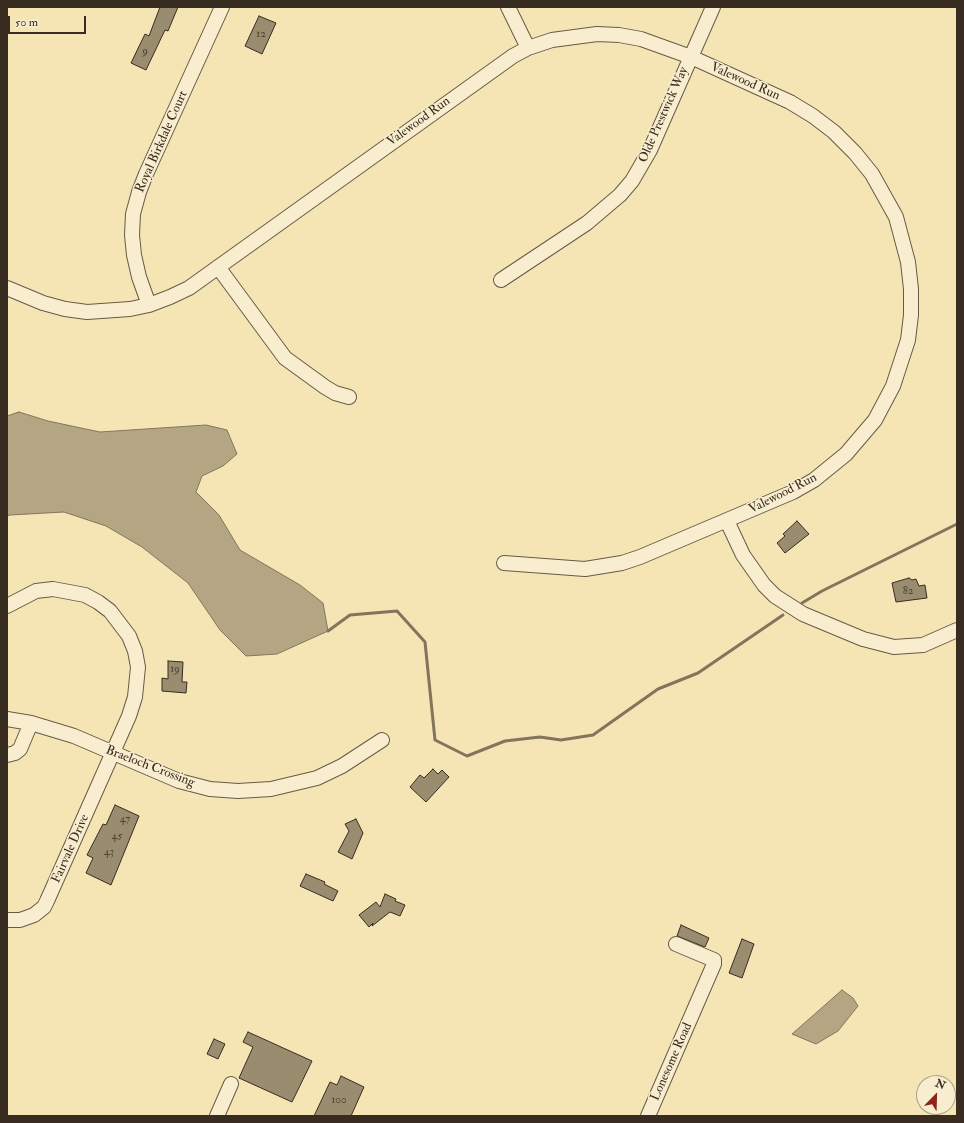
<!DOCTYPE html>
<style>
body{margin:0}
#map{position:relative;width:964px;height:1123px;overflow:hidden;background:#f5e5b5;font-family:"IM FELL Double Pica",serif}
canvas{display:block}
.frame{position:absolute;inset:0;border:8px solid #382c21;pointer-events:none}
.north{position:absolute;left:916px;top:1075px;width:40px;height:40px;box-sizing:border-box;background:#f8eecf;border:1px solid #aba089;border-radius:50%;rotate:23deg;font-size:11px;font-weight:700;line-height:16px;text-align:center;color:#382c21}
.north::after{content:'';display:block;margin:auto;width:14px;height:18px;background:#8f2418;clip-path:polygon(50% 0,100% 100%,50% 72%,0 100%)}
.scale{position:absolute;left:8px;top:16px;width:78px;height:18px;box-sizing:border-box;border:2px solid #382c21;border-top:0;padding-left:5px;font-size:12px;line-height:14px;white-space:nowrap;color:#382c21;-webkit-text-stroke:3px #f8eecf;paint-order:stroke}
</style>
<div id="map">
<canvas width="964" height="1123"></canvas>
<div class="frame"></div>
<div class="north">N</div>
<div class="scale">50 m</div>
</div>
<script>
const ctx = document.querySelector('canvas').getContext('2d');
ctx.lineJoin = 'round';
function paint(path, color) { ctx.fillStyle = color; ctx.fill(path, 'evenodd'); }
const shape = rows => new Path2D(rows.map(r => 'M' + r).join(''));
function stroke(path, color, width, dash) { ctx.strokeStyle = color; ctx.lineWidth = width; ctx.lineCap = dash ? 'butt' : 'round'; ctx.setLineDash(dash || []); ctx.stroke(path); }
function label(font, color, halo, rows, align = 'center') {
  ctx.font = font + ' "IM FELL Double Pica",serif'; ctx.lineWidth = 3; ctx.setLineDash([]); ctx.textBaseline = 'middle'; ctx.strokeStyle = halo; ctx.fillStyle = color; for (const [text, x, y, turn = 0] of rows) {
    ctx.save(); ctx.translate(x, y); ctx.rotate((+turn || 0) * Math.PI / 180); ctx.textAlign = isNaN(turn) ? turn : align; if (halo) ctx.strokeText(text, 0, 0); ctx.fillText(text, 0, 0); ctx.restore();
  }
}
const water = shape([
 [19,412,48,421,100,432,206,425,227,430,237,454,223,466,202,476,196,492,219,515,240,550,300,585,323,603,328,631,277,654,246,656,220,630,188,583,142,547,106,526,64,512,10,515,7,516,7,416,19,412],
 [842,990,853,998,858,1006,838,1031,816,1044,792,1034,842,990]
]);
const stream = shape([
 [802,603,822,591,957,524],
 [328,631,350,615,397,611,425,642,435,740,467,756,505,741,540,737,561,740,593,735,658,689,698,673,783,615]
]);
const building = shape([
 [160,7,178,7,168,31,165,30,146,70,131,63,145,34,149,36,160,7],
 [259,16,276,23,262,54,245,46,259,16],
 [797,521,809,534,785,553,777,543,785,536,783,534,797,521],
 [909,578,912,580,916,579,919,586,925,585,927,598,896,602,892,583,909,578],
 [168,661,183,662,182,682,187,682,186,693,162,691,162,678,168,679,168,661],
 [433,769,438,774,442,770,449,777,426,802,410,787,420,775,424,778,433,769],
 [115,805,139,816,111,885,86,873,93,858,87,855,103,824,106,825,115,805],
 [356,819,363,833,352,859,338,852,349,831,345,824,356,819],
 [306,874,325,882,324,884,338,891,333,901,300,886,306,874],
 [385,894,396,899,395,901,405,905,400,916,390,912,372,926,373,923,369,927,359,915,376,902,380,907,385,894],
 [681,925,709,938,705,947,677,936,681,925],
 [742,939,754,944,742,978,729,973,742,939],
 [248,1032,312,1061,292,1102,239,1078,253,1047,243,1042,248,1032],
 [214,1039,225,1044,218,1059,207,1054,214,1039],
 [341,1076,364,1087,351,1116,314,1116,330,1082,337,1085,341,1076]
]);
const minor = shape([
 [508,7,528,48],
 [218,267,285,358,325,387,335,393,349,397],
 [501,280,587,223,620,195,632,181,650,150,713,7],
 [7,288,43,303,65,309,87,312,130,309,149,305,170,297,189,288,513,56,528,48,552,40,597,34,619,35,641,39,691,57,790,102,813,116,834,132,855,153,872,174,896,217,908,262,911,289,911,315,908,340,893,386,875,420,846,454,814,480,793,492,640,557,622,563,585,569,504,563],
 [149,305,139,277,134,255,132,235,133,214,139,192,146,174,222,7],
 [727,521,743,555,764,585,775,596,803,614,863,639,894,647,923,645,957,630],
 [7,606,36,591,53,589,85,595,98,602,110,611,129,636,135,651,138,667,135,697,129,716,47,901,44,907,34,915,20,920,7,920],
 [7,719,31,723,74,736,179,781,210,789,238,791,271,789,317,778,342,766,382,740],
 [7,755,15,753,20,749,31,723],
 [217,1116,231,1084],
 [648,1116,714,964,714,960,676,944]
]);
const numberNames = [
 ["12",261,35],
 ["9",145,52],
 ["82",908,592],
 ["19",175,670],
 ["47",125,820],
 ["45",117,837],
 ["43",109,853],
 ["100",339,1101]
];
const streetNames = [
 ["Valewood Run",745,82,24],
 ["Olde Prestwick Way",664,115,-66],
 ["Valewood Run",419,122,-36],
 ["Royal Birkdale Court",162,142,-66],
 ["Valewood Run",783,494,-27],
 ["Braeloch Crossing",150,767,21],
 ["Fairvale Drive",71,849,-66],
 ["Lonesome Road",672,1062,-66]
];
paint(water, '#b5a683');
stroke(water, '#83755c', 1);
stroke(stream, '#83755c', 3);
paint(building, '#9a8c6e');
stroke(building, '#382c21', 1);
stroke(minor, '#675a46', 16);
stroke(minor, '#f8eecf', 14);
label('11px', '#504434', null, numberNames);
label('13px', '#382c21', '#f8eecf', streetNames);
</script>
